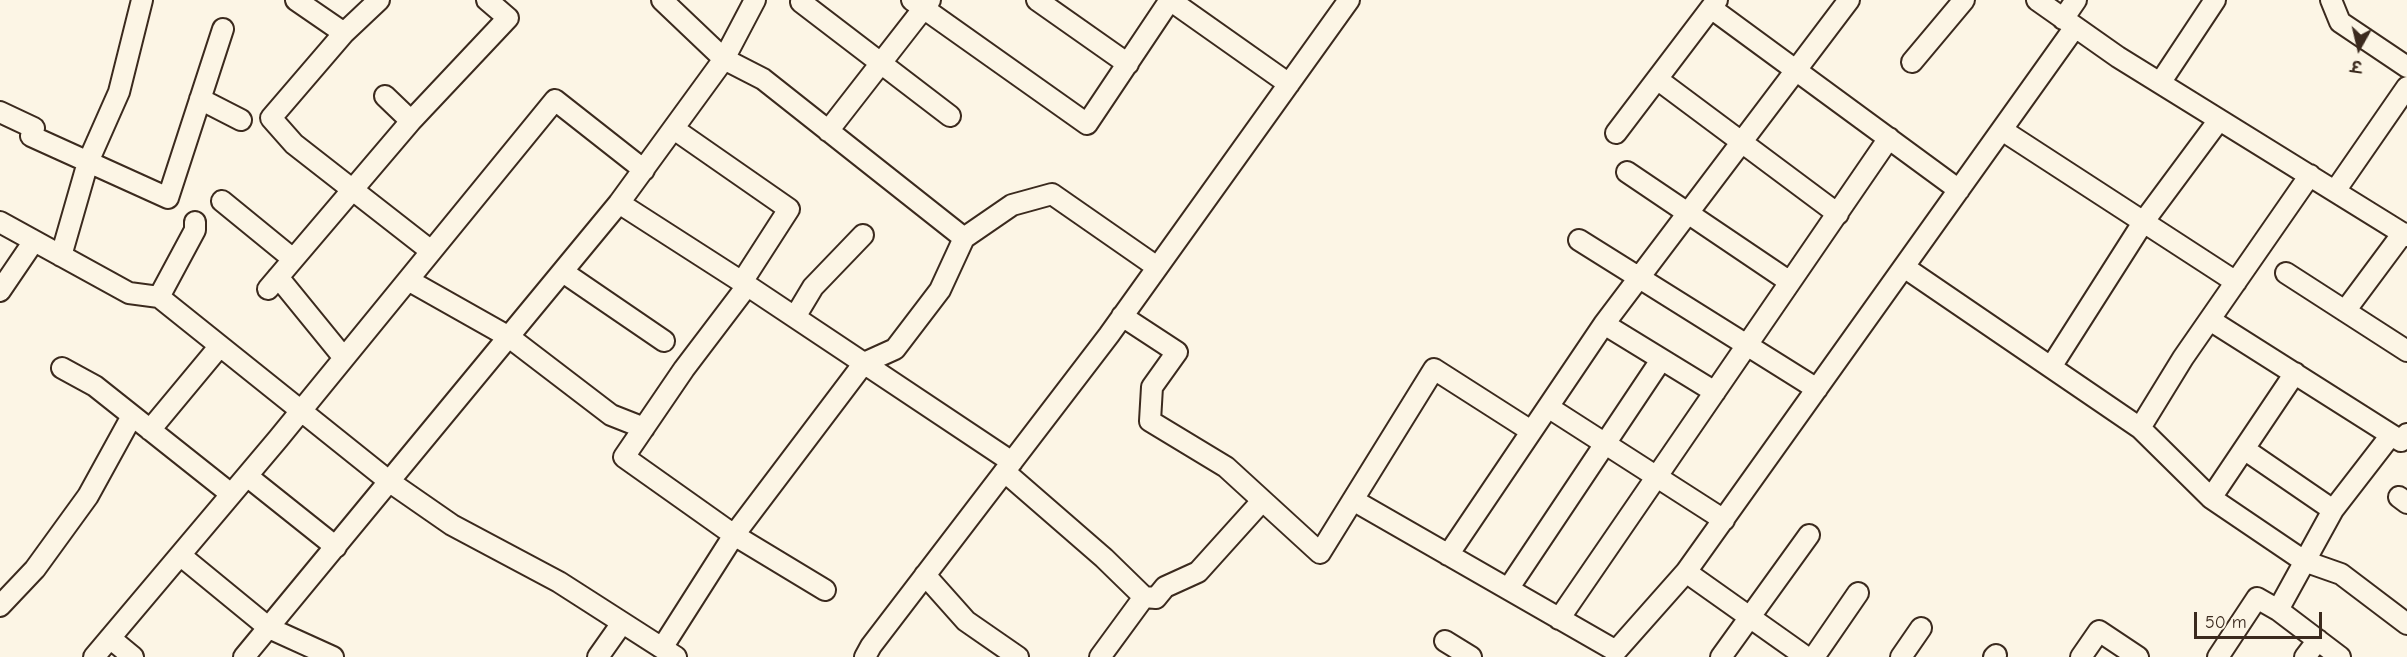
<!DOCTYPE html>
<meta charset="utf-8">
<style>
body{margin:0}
#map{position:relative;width:2407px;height:657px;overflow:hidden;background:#fcf5e5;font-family:"Comic Neue","Playpen Sans Deva",sans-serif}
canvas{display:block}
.north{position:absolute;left:2329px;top:18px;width:60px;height:60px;-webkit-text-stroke:4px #fcf5e5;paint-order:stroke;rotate:188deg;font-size:16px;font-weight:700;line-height:24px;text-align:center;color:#3b2a1e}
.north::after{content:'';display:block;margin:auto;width:21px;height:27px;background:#3b2a1e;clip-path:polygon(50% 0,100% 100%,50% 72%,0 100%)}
.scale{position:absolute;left:2194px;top:612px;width:128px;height:27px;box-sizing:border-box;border:3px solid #3b2a1e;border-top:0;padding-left:8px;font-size:18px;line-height:21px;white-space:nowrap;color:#3b2a1e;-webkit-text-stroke:4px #fcf5e5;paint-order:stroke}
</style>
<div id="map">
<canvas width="2407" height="657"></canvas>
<div class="north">उ</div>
<div class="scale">50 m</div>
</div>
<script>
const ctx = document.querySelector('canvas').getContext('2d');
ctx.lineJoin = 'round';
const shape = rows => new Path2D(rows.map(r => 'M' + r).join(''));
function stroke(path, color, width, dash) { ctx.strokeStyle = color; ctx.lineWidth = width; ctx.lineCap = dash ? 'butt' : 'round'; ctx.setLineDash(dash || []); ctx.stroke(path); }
const minor = shape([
 [296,0,344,33],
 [379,0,344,33,271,118,294,144,431,251],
 [662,0,724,59,763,79,964,238,1012,205,1052,194,1157,267],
 [912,0,1087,124,1170,0],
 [1037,0,1128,64],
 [1170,0,1289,84],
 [2037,0,2118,57,2407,236],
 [2331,0,2340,22,2407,67],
 [801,2,950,116],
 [1711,8,1959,190],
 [2063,19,2076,0],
 [1912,62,1964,0],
 [1657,79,1838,214],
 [2160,83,2215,0],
 [200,99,241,120],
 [0,112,34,128,31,136,168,198,223,29],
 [411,121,508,18,487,0],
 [674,129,789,209,742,282],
 [2002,130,2236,282],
 [828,131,930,0],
 [1616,133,1717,0],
 [1627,172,1790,282],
 [2335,191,2407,87],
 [222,201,293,259],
 [619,203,742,282,1012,462],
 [0,222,129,293,159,297,390,482,452,525,559,582,676,657],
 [1579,240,1817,389],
 [61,256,88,162,119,92,142,0],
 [1904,267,2140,428,2211,498,2304,561,2341,574,2407,624],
 [563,272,664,341],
 [2286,273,2407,351],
 [278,277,344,358],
 [408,280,509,337,611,415,644,428],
 [747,286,684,369,624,457,734,535,825,590],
 [268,289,411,121,385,96],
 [0,291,34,241],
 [159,297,195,230,195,222],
 [2345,311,2403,233],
 [789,313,795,317,813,287,863,235],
 [1122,316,1177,352,1152,387,1150,421,1226,467,1320,553,1434,369,1531,431],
 [2210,320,2401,441,2407,434],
 [1604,324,1715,392],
 [2051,367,2144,221,2219,120],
 [62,368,95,386,231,494],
 [1548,407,1724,520],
 [2140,428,2183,358,2310,175],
 [150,430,219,347],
 [2244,449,2333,510],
 [1005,472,1104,558,1144,597,1100,657],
 [247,476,336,547],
 [2399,497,2407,503],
 [2211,498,2295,373],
 [1353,500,1616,651,1686,572,2075,27],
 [180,555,269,628,333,657],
 [1448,555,1604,324,1849,0],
 [1686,572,1806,657],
 [925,575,966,621,1018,657],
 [1508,589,1661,360],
 [1144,597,1156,598,1165,587,1198,572,1262,501],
 [0,606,35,569,88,496,132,416],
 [2278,610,2340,657],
 [1559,619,1889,138],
 [110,638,133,657],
 [1445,641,1471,657],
 [662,648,734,535,864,363,895,349,940,290,964,238],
 [94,657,278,439,555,100,644,170],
 [244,657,619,203,724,59,755,0],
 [598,657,622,623],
 [865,657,871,646,1109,335,1349,0],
 [1721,657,1809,535],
 [1814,657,1858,593],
 [1901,657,1921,628],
 [1994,657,1996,655],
 [2081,657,2099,631,2138,657],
 [2218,657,2257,598,2278,610,2333,510,2391,435],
 [2305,657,2318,640]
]);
stroke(minor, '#3b2a1e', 24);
stroke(minor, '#fcf5e5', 20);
</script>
